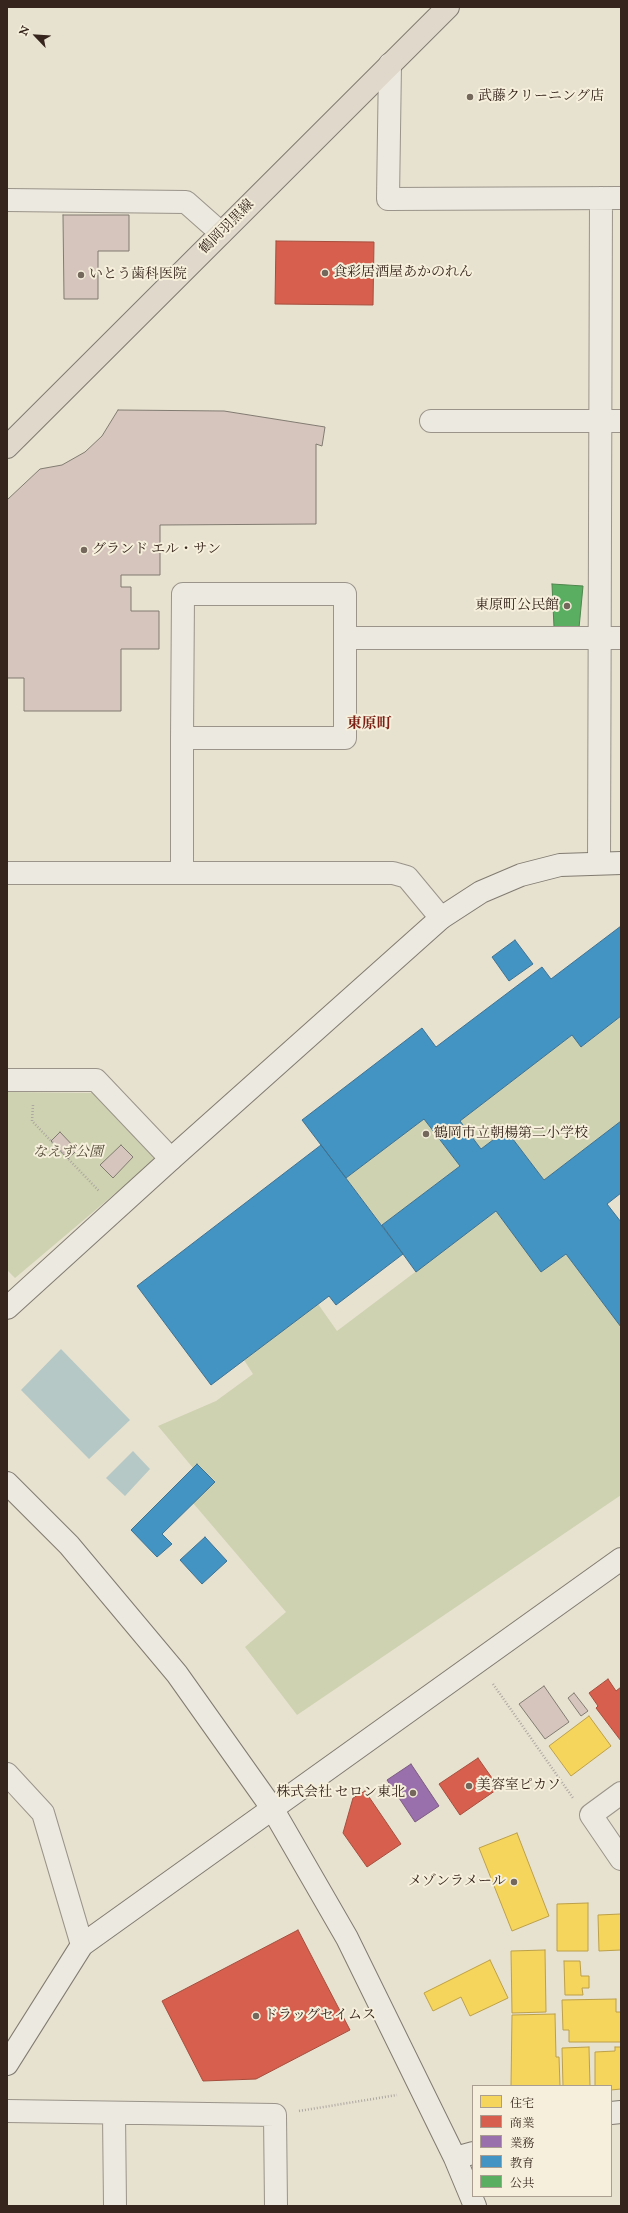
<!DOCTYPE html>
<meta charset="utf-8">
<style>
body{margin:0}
#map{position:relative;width:628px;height:2213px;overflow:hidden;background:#e7e1d0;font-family:"IM FELL Great Primer","Noto Serif JP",serif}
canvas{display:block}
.frame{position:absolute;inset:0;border:8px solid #36251c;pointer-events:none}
.legend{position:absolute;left:472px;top:2085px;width:140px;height:112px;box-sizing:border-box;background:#f5efdb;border:1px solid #a99e8f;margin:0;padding:5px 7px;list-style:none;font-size:12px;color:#36251c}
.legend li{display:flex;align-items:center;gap:8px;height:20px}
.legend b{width:20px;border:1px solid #a99e8f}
.north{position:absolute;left:16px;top:16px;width:40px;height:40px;-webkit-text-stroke:3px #f5efdb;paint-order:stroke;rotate:295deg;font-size:11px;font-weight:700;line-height:16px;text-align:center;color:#36251c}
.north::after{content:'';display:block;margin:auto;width:14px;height:18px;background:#36251c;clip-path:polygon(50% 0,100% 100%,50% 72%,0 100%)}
</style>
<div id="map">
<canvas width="628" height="2213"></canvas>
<div class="frame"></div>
<ul class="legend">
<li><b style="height:11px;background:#f6d55c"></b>住宅</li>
<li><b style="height:11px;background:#d6604d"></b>商業</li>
<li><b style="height:11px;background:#9970ab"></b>業務</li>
<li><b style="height:11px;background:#4393c3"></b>教育</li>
<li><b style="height:11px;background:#5aae61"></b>公共</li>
</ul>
<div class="north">N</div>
</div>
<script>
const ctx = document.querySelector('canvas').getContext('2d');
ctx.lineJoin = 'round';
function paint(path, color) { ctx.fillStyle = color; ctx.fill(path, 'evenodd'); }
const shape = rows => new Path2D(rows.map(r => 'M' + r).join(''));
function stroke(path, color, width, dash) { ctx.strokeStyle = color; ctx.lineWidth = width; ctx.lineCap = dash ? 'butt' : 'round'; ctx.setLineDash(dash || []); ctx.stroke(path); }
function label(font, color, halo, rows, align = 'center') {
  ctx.font = font + ' "IM FELL Great Primer","Noto Serif JP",serif'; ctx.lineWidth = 4; ctx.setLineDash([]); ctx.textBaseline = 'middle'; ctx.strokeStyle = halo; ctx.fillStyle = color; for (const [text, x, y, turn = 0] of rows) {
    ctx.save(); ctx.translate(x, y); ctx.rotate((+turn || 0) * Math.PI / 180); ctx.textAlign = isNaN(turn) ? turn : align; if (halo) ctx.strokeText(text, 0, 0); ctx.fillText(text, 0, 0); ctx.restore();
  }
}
const green = shape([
 [621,1016,621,1121,544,1180,506,1130,481,1149,460,1121,572,1035,582,1047],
 [7,1092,95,1093,157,1158,15,1278,7,1270],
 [424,1119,460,1166,382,1225,346,1178],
 [496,1211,541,1272,566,1254,621,1327,621,1495,297,1715,245,1647,286,1612,193,1503,215,1481,197,1464,193,1468,158,1426,216,1401,253,1374,244,1360,318,1304,337,1331]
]);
const water = shape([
 [61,1349,130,1420,89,1459,21,1390],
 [133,1451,150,1469,125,1496,106,1478]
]);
const homes = shape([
 [589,1716,611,1746,571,1776,549,1746,589,1716],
 [517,1833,549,1916,512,1931,479,1848,517,1833],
 [588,1903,588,1951,557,1951,557,1904,588,1903],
 [621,1914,621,1950,599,1951,598,1915,621,1914],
 [545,1950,546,2012,512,2013,511,1951,545,1950],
 [490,1960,508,1998,470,2016,461,1997,433,2011,424,1993,490,1960],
 [564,1961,580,1961,581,1976,589,1976,589,1988,582,1988,583,1995,565,1995,564,1961],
 [616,1999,616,2012,621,2012,621,2042,569,2042,569,2030,563,2030,562,2000,616,1999],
 [555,2014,556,2057,559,2057,560,2086,511,2086,512,2015,555,2014],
 [589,2047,590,2086,563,2086,562,2048,589,2047],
 [615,2047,621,2047,621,2089,611,2090,611,2086,595,2086,595,2052,615,2051,615,2047]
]);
const shops = shape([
 [276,241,374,242,373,305,275,304,276,241],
 [608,1679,616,1691,621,1687,621,1741,596,1708,598,1706,589,1693,608,1679],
 [478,1758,499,1788,460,1815,439,1784,478,1758],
 [365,1791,401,1844,367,1867,343,1833,353,1798,365,1791],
 [298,1930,350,2030,256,2079,203,2081,162,2001,298,1930]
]);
const offices = shape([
 [411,1764,439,1806,415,1822,387,1780,411,1764]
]);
const schools = shape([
 [621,926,621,1016,581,1047,572,1035,460,1121,481,1149,506,1130,544,1180,621,1121,621,1193,607,1204,621,1222,621,1327,566,1254,541,1272,496,1211,416,1272,382,1225,460,1166,424,1119,346,1178,302,1120,422,1028,436,1047,542,967,551,979,621,926],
 [515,940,533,964,509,981,492,957,515,940],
 [321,1145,403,1254,336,1305,329,1296,211,1385,137,1286,321,1145],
 [197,1464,215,1482,162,1534,172,1544,157,1557,131,1530,197,1464],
 [205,1537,227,1561,202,1584,180,1560,205,1537]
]);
const public = shape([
 [552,584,583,586,579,628,554,627,552,584]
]);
const building = shape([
 [63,215,129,215,129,251,98,251,98,299,64,299,63,215],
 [118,410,224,411,325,427,322,446,316,444,316,524,160,525,160,575,121,575,121,587,131,587,131,611,159,611,159,649,121,649,121,711,24,711,24,678,7,678,7,500,40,469,62,465,85,452,102,436,118,410],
 [60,1132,77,1150,68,1159,51,1141,60,1132],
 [121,1145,133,1157,113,1178,100,1165,121,1145],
 [544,1686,569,1722,545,1739,519,1704,544,1686],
 [574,1693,588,1711,581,1716,568,1698,574,1693]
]);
const path = shape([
 [33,1105,32,1121,99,1191],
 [493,1684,573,1798],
 [299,2111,397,2095]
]);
const street = shape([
 [390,64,388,199,621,198],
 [7,200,186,202,221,233],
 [431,421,621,421],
 [345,638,621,638],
 [599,863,601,198],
 [7,873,182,873,182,738,345,738,345,594,183,594,182,738],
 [182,873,393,873,407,877,441,918],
 [7,1080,96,1080,171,1159],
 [7,1774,43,1813,82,1945],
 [621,1793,591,1815,621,1859],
 [7,2111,275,2115,276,2206],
 [114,2114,115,2206]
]);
const secondary = shape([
 [7,1308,171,1159,441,918,481,892,521,875,560,865,621,863],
 [7,1483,69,1545,177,1674,272,1808,347,1938,455,2158,475,2206],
 [7,2064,82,1945,621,1559],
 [611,2113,621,2112],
 [455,2158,473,2153]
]);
const primary = shape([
 [7,447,448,7]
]);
const markers = [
 [470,97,4,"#74675b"],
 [325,273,4,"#74675b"],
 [81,275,4,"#74675b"],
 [84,550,4,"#74675b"],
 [567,606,4,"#74675b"],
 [426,1134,4,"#74675b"],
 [469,1786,4,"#74675b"],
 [413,1793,4,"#74675b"],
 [514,1882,4,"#74675b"],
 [256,2016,4,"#74675b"]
];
const poiNames = [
 ["武藤クリーニング店",478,97],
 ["食彩居酒屋あかのれん",333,273],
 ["いとう歯科医院",89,275],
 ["グランド エル・サン",92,550],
 ["東原町公民館",559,606,"right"],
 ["鶴岡市立朝楊第二小学校",434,1134],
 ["美容室ピカソ",477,1786],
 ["株式会社 セロン東北",405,1793,"right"],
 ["メゾンラメール",506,1882,"right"],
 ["ドラッグセイムス",264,2016]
];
const streetNames = [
 ["鶴岡羽黒線",227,227,-45]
];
const parkNames = [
 ["なえず公園",68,1153]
];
const neighbourhoodNames = [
 ["東原町",369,724]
];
paint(green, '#ced2b0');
paint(water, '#b5c8c5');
paint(homes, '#f6d55c');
stroke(homes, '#bca049', 1);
paint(shops, '#d6604d');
stroke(shops, '#a64e3e', 1);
paint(offices, '#9970ab');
stroke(offices, '#7b5a80', 1);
paint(schools, '#4393c3');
stroke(schools, '#3f7291', 1);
paint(public, '#5aae61');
stroke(public, '#4f854c', 1);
paint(building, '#d6c5bc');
stroke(building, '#817b71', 1);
stroke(street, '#9a948a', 24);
stroke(secondary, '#817b71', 24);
stroke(primary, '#817b71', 24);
stroke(path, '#aca7a0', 2.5, [1, 2]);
stroke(street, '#ece9e0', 22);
stroke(secondary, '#ece9e0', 22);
stroke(primary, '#dfd8cb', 22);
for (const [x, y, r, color] of markers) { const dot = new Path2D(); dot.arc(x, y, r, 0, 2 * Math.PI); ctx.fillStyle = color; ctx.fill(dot); stroke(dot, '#f5efdb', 1.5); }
label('14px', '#36251c', '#f5efdb', poiNames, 'left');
label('14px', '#36251c', '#f5efdb', streetNames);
label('italic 14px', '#574d3a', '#f5efdb', parkNames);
label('bold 15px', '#7a1f14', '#f5efdb', neighbourhoodNames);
</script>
